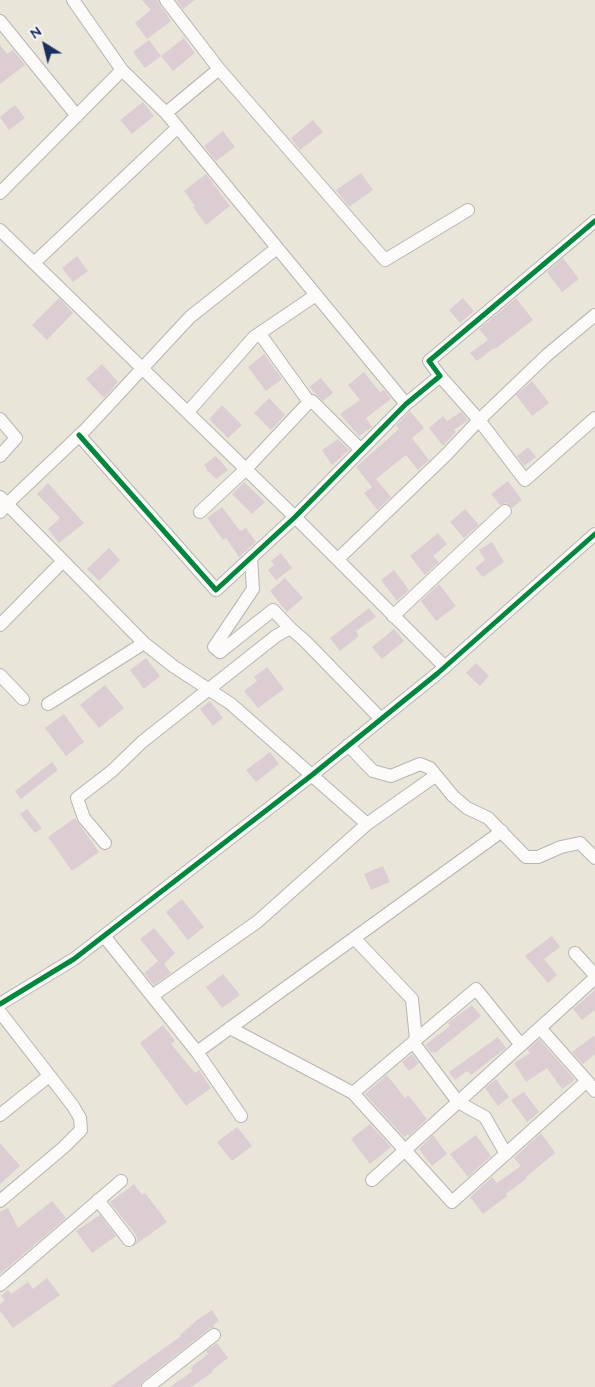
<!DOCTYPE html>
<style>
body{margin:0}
#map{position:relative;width:595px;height:1387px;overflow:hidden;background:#eae5d9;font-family:"Architects Daughter",sans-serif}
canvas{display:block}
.north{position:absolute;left:20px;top:20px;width:50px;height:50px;-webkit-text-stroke:4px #f6f6f2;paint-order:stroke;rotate:324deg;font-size:14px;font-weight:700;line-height:20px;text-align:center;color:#1b2f5e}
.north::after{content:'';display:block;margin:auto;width:18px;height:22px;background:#1b2f5e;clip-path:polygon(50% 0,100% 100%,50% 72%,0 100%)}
</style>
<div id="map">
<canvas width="595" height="1387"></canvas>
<div class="north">N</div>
</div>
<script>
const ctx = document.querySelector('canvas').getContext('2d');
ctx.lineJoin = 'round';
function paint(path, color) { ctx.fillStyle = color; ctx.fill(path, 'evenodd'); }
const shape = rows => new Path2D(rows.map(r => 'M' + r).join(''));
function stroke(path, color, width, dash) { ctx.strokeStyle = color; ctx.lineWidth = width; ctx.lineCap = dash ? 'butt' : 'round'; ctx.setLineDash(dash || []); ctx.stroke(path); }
const building = shape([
 [142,0,158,0,160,5,170,19,171,21,147,39,135,23,151,10],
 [176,0,195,0,183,9],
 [184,38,195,53,173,71,161,56],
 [149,40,161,56,145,68,133,52],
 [0,45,7,54,13,50,25,65,0,84],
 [143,102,154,116,132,134,120,120],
 [15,105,25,118,9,130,0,117],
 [313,120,323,132,300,150,291,138],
 [223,131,235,147,216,161,204,146],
 [361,173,373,190,349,207,336,190],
 [206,174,230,206,206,225,193,207,195,206,184,191],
 [77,256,88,271,73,282,62,268],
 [563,258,579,279,562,292,547,272],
 [59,298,73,313,47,340,32,325],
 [463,298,474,311,460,323,449,310],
 [516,298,533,320,495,349,494,348,477,361,470,353,488,340,479,329],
 [264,354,282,379,266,391,248,367],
 [102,364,118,382,104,398,86,379],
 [364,372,380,392,384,390,391,399,366,418,372,427,359,436,340,414,360,400,348,385],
 [321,378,333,393,323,401,309,387],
 [532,381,549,403,532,416,516,395],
 [269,398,285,415,271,430,254,413],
 [222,405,242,425,228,438,209,419],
 [410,411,424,428,412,438,429,460,418,470,406,455,376,479,391,497,377,510,364,493,372,487,356,467,399,429,396,426],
 [461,412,468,420,454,430,456,432,443,446,429,428,443,416,447,421],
 [338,439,349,450,332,465,322,450],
 [528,447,536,457,524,466,517,456],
 [216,456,228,470,216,479,206,469,207,468,204,465],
 [508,481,522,500,512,508,507,503,500,505,491,494],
 [244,482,265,502,252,514,232,494],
 [48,483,84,523,59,543,48,529,60,518,37,494],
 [222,507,240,531,246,528,256,542,239,557,226,538,223,540,207,518],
 [465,509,479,525,464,538,450,522],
 [438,533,447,544,433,556,439,562,425,575,410,556],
 [492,542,504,562,483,577,475,568,485,560,479,550],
 [109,548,120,560,99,581,87,569],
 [281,553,292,568,276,580,268,570,274,565,271,561],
 [394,570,409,590,397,601,381,580],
 [285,578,303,598,287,612,270,591],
 [439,584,456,606,436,621,421,601],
 [369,608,376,617,356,631,359,636,340,651,330,638],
 [394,629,404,641,382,659,372,647],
 [146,658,160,676,144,689,130,670],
 [476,663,489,676,480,686,466,673],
 [267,667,284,689,258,708,244,691,257,681,254,677],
 [105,685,124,708,99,728,80,705],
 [210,701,223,718,213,726,200,709],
 [64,714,84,742,66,756,45,728],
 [270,752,279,764,256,782,246,770],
 [52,762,58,770,21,799,15,791],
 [27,809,42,828,35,833,20,814],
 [75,818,99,852,72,871,48,837],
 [383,866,390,882,371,890,364,874],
 [182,899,204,927,188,940,166,912],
 [154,928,175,953,164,964,171,973,154,985,144,973,158,961,140,939],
 [552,936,560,947,544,959,557,975,548,983,525,956],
 [223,974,240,995,222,1008,206,987],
 [595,990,595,1010,582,1020,573,1009],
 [472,1005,481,1016,435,1053,434,1051,432,1053,425,1045,450,1026,448,1023],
 [163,1025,175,1041,171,1044,195,1073,199,1070,211,1088,186,1106,140,1043],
 [595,1035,595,1054,583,1064,572,1052],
 [498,1037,506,1048,471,1075,467,1071,455,1080,449,1072],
 [539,1039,575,1080,562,1089,547,1068,526,1082,514,1063,530,1053,527,1050],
 [412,1054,419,1063,409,1071,402,1062],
 [387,1075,405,1098,408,1095,427,1119,409,1136,408,1134,404,1137,365,1094],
 [496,1079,509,1097,498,1106,485,1088],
 [524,1092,539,1112,527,1122,511,1100],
 [370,1124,391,1147,370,1164,351,1139],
 [237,1127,252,1146,232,1161,217,1142],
 [541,1133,555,1153,526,1177,527,1178,506,1194,507,1196,483,1214,470,1197,492,1177,497,1183,521,1166,514,1158],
 [433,1135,447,1154,432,1166,419,1149],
 [476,1135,491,1156,468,1177,450,1154],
 [0,1143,20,1166,0,1184],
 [134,1184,142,1195,145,1193,167,1222,135,1245,137,1239,136,1235,110,1202],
 [52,1201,66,1218,0,1274,0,1212,8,1208,18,1228],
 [100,1215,116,1236,92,1253,76,1231],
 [47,1278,60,1295,13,1328,0,1311,0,1304,5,1300,1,1296,8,1290,11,1294,28,1282,33,1289],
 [212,1310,219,1321,213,1325,215,1327,209,1329,143,1381,140,1387,110,1387,181,1336,180,1335,197,1320],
 [217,1343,228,1358,212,1370,213,1372,191,1387,170,1387,193,1371,190,1368,208,1354,206,1351]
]);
const minor = shape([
 [73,0,122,70,166,113,406,404],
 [166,0,219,69,166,113],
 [0,21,77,116],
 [219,69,385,260,468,210],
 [0,193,122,70],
 [0,230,295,517,445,667],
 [34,263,178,127],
 [260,334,309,402,312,401,361,450],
 [440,376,479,420,547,355,595,315],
 [188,412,254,337,316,295],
 [0,419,16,438,0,456],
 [79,435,216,590,295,517,406,404,440,376,429,361,595,221],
 [0,497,144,643,173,666,231,704,367,824],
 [0,512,7,504,86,429,190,317,277,248],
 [200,512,246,469,309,402],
 [251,558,253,589,214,647,220,652,273,610,291,629],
 [338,559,446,455,479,420,525,480,595,418],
 [393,616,505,511],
 [0,625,63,561],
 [0,675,23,699],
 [48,704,144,643],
 [348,745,373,771,391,776,420,764,430,768,453,796,467,808,488,818,526,857,538,857,561,847,580,843,595,858],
 [105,843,84,818,77,798,112,771,142,742,276,636,290,628,305,641,381,719],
 [104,936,197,1052,241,1116],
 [354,938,412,999,416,1040],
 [575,953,595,975],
 [152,996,257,922,367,824,435,776],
 [0,1004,74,959,312,775,438,673,595,534],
 [0,1012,73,1106,80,1118,81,1130,64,1147,0,1201],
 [230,1028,353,1093],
 [540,1028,587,1081],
 [413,1042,458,1102,485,1117,506,1154],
 [521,1045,476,989,353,1093,452,1202,587,1081,595,1091],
 [197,1052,502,831],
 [0,1115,49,1076],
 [372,1180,595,978],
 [98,1200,129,1240],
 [0,1285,121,1181],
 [148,1387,214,1335]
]);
const cycleway = shape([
 [79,435,216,590,295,517,406,404,440,376,429,361,595,221],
 [0,1004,74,959,312,775,438,673,595,534]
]);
paint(building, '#dccdd2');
stroke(minor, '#b6b5b2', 14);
stroke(minor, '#fcfbf9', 12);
stroke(cycleway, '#00873e', 5);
</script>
